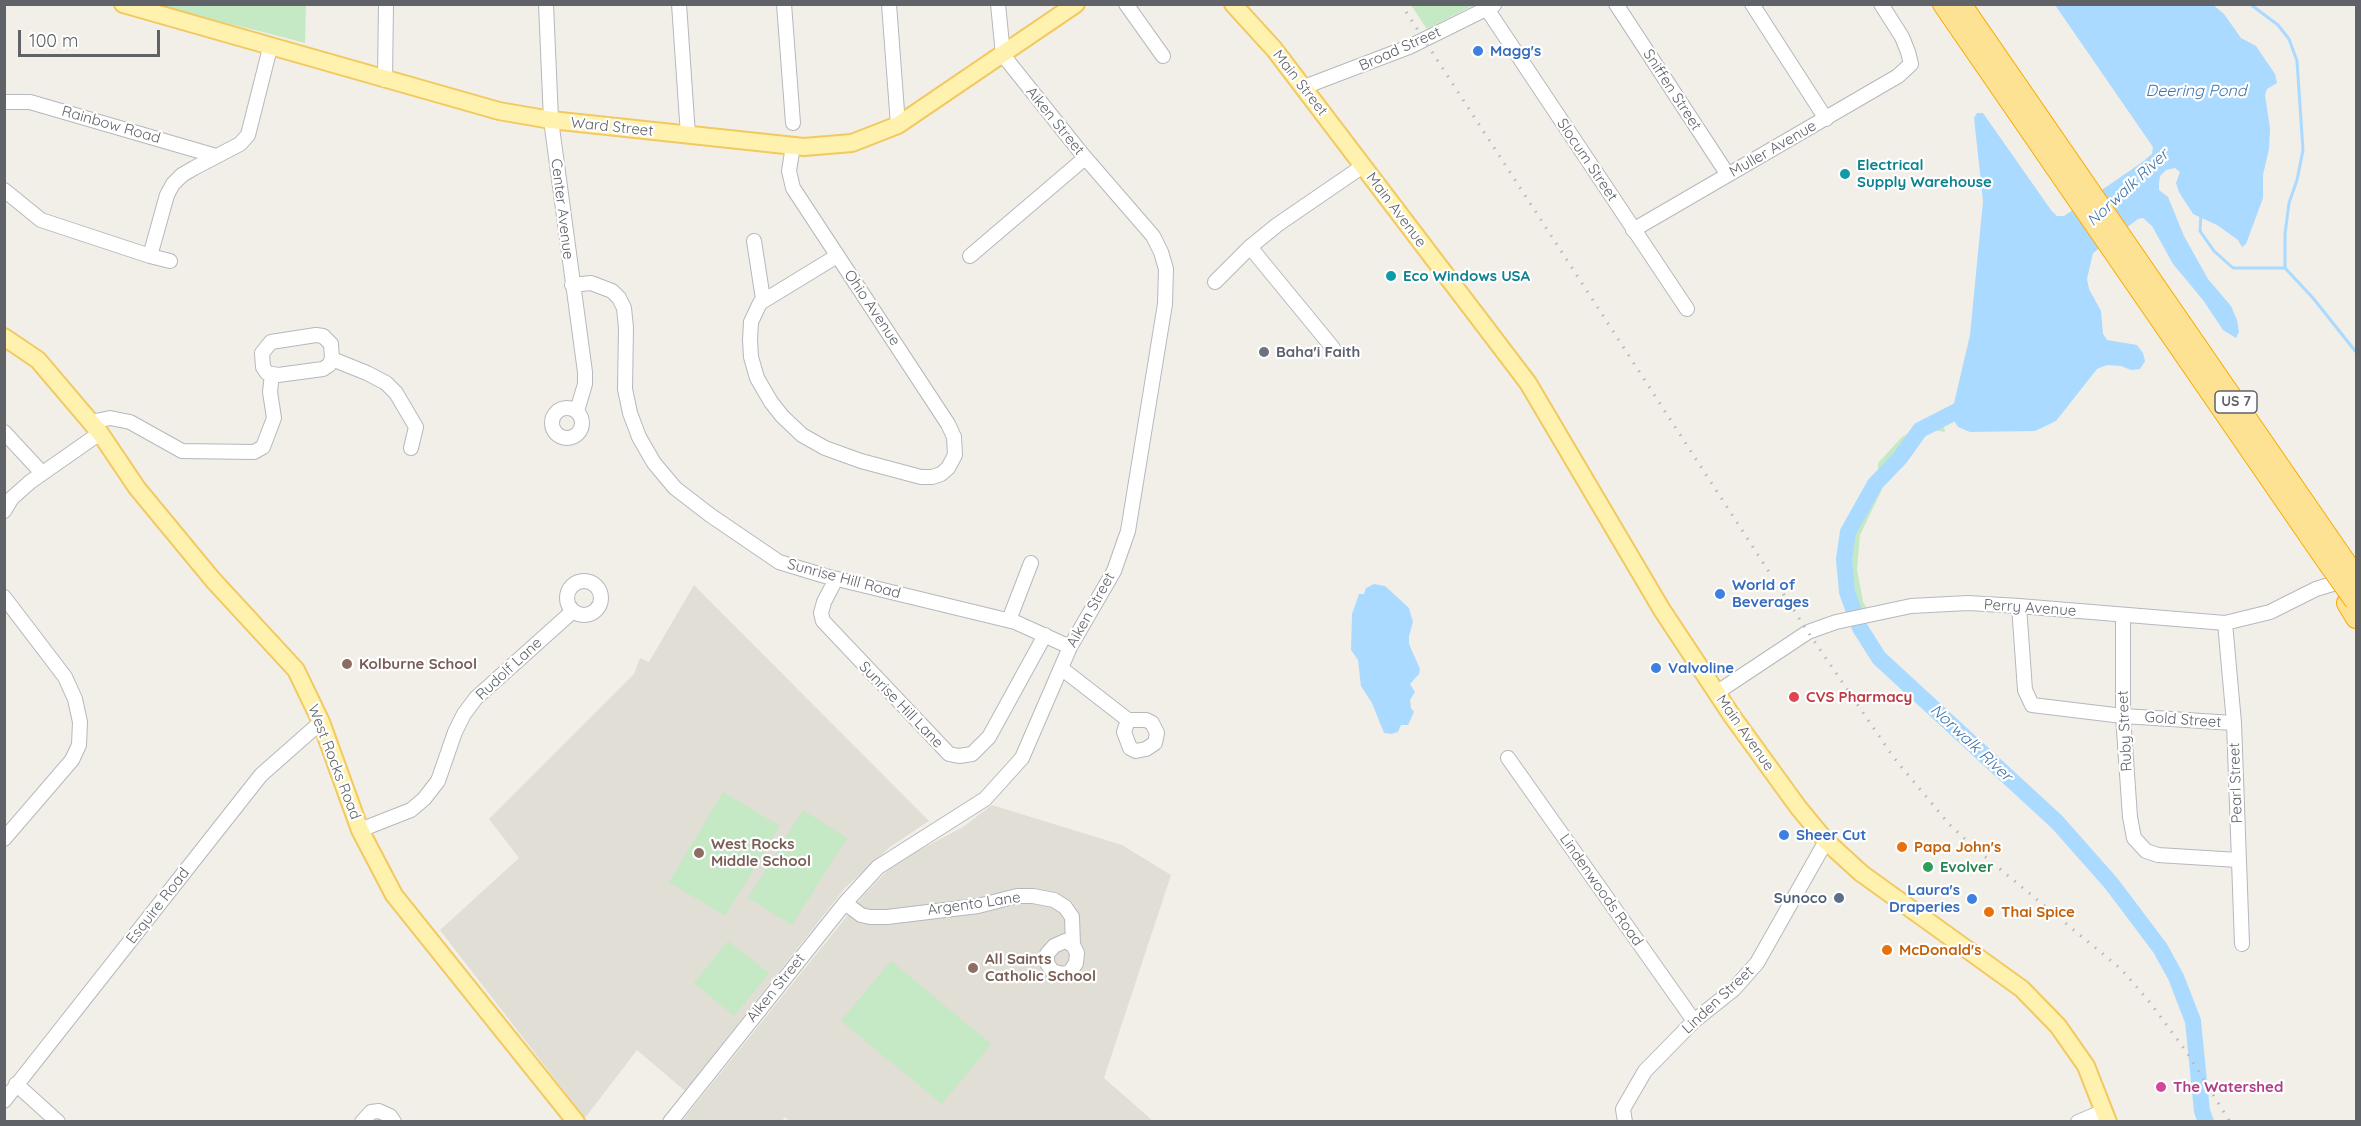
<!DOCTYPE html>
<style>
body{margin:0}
#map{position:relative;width:2361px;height:1126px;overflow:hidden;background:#f1efe8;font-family:Quicksand,sans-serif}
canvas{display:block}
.frame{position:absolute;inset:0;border:6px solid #5f6368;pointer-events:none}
.scale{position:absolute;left:18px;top:30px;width:142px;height:27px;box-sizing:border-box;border:3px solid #5f6368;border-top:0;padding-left:8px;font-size:18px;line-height:21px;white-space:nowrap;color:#5f6368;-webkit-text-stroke:4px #fff;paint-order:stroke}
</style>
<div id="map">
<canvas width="2361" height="1126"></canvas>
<div class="frame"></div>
<div class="scale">100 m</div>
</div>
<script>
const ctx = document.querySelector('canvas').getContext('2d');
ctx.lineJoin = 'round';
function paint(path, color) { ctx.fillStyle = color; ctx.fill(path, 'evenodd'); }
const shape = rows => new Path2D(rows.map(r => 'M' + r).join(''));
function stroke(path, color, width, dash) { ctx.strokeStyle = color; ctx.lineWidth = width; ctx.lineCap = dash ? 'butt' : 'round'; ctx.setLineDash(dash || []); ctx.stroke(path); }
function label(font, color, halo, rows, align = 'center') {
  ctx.font = font + ' Quicksand,sans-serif'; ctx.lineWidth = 4.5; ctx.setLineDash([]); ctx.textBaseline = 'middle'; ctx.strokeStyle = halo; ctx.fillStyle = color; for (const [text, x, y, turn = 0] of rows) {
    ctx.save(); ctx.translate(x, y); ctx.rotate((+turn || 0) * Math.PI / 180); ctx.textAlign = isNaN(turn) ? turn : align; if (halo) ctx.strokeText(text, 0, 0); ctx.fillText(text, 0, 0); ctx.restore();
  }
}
const education = shape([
 [694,585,929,821,890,847,845,888,685,1091,637,1050,585,1118,440,930,519,858,489,819,634,674,640,658,649,662],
 [992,805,1122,845,1171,875,1104,1078,1153,1121,790,1122,785,1117,781,1122,681,1122,864,895,888,870,914,853,963,827]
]);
const green = shape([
 [152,5,306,5,305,43,259,31],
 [1411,5,1474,5,1427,29],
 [1929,421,1943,423,1945,432,1931,430,1907,444,1887,466,1887,477,1884,485,1860,535,1857,569,1863,602,1873,618,1864,620,1855,605,1849,569,1851,533,1878,476,1878,463,1902,437],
 [723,792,780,826,725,916,669,882],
 [803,810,847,838,792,925,748,898],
 [728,941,769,973,734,1016,694,983],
 [891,961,991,1044,942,1104,841,1021]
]);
const water = shape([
 [2212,4,2224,14,2241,38,2256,46,2275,74,2277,83,2267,89,2265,95,2270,128,2269,149,2263,175,2263,198,2246,244,2242,247,2238,240,2217,225,2193,214,2179,192,2176,183,2180,172,2175,168,2166,170,2160,176,2159,184,2159,190,2168,197,2184,236,2208,279,2231,306,2237,320,2239,332,2236,338,2223,330,2203,300,2173,264,2152,226,2143,218,2138,219,2093,253,2087,279,2089,289,2101,311,2103,334,2107,340,2137,345,2143,353,2145,361,2140,369,2131,370,2121,366,2107,365,2097,369,2056,421,2035,431,1970,432,1958,427,1951,416,1970,335,1983,201,1974,118,1977,113,1983,113,2051,210,2057,216,2064,216,2141,163,2152,154,2153,147,2055,5],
 [1374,584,1385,586,1409,608,1413,622,1409,636,1409,644,1420,669,1419,674,1410,684,1415,692,1410,700,1411,708,1414,712,1408,725,1401,725,1398,732,1391,734,1384,733,1372,703,1361,686,1358,660,1351,650,1352,614,1359,594,1364,594,1366,588]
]);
const stream = shape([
 [2250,4,2278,25,2289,39,2297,61,2303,150,2297,180,2289,203,2285,234,2285,268,2313,298,2356,352],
 [2201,215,2200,231,2214,251,2233,268,2285,268]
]);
const river = shape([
 [1969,405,1920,430,1900,458,1875,484,1848,532,1844,559,1847,592,1860,628,1879,658,2057,822,2111,883,2160,948,2176,977,2193,1021,2202,1111,2206,1122]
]);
const minor = shape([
 [546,4,551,120,585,372,585,384,577,411],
 [679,4,688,135],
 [784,4,793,123],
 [889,4,898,125],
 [1126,4,1163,56],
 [1616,4,1728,175],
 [1752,4,1826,119],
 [1487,9,1687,309],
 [385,80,386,4],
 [1304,87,1409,47,1494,5],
 [4,102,30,102,216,156],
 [793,146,789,171,793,188,948,424,954,437,955,455,948,468,941,474,932,477,921,477,861,461,825,448,802,435,782,416,771,402,757,378,751,357,750,340,751,322,760,303,837,256],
 [4,190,41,220,150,256,170,261],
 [1633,230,1898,76,1911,64,1908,52,1902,37,1881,4],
 [754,241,763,299],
 [1250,247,1333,348],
 [150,256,167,195,173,184,182,175,194,168,240,144,248,135,270,48],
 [970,256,1085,158],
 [1215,282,1250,247,1277,225,1363,166],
 [572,285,591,283,612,291,619,298,624,308,626,328,625,389,630,413,639,437,654,463,675,488,710,515,779,562,825,576,1015,622,1070,647],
 [316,335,323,336,331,344,332,359,329,365,323,369,278,375,267,373,263,367,262,353,271,342,316,335],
 [332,359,367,373,386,383,396,393,416,427,411,448],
 '552 423a15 15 0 1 1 30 0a15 15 0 1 1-30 0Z',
 [91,422,110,418,130,422,182,451,254,452,263,447,274,418,270,392,272,374],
 [4,432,42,473],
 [4,511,12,498,30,482,100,433],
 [836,579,824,602,821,613,823,621,949,754,959,756,972,754,989,737,1045,635],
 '567 598a17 17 0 1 1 34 0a17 17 0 1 1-34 0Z',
 [4,597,65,677,75,699,80,722,79,745,72,760,4,839],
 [2019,606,2025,690,2032,705,2123,716,2234,723],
 [2123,615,2123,716,2130,817,2134,838,2146,851,2158,855,2238,860],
 [1009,620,1031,563],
 [2225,623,2234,723,2242,944],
 [1061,668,1128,720,1124,732,1130,748,1136,751,1146,749,1155,743,1157,733,1152,723,1146,720,1128,720],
 [1716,693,1808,632,1836,622,1911,606,1968,603,2019,606,2225,623,2270,612,2316,589,2349,579],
 [1508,758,1694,1021],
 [360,830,411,810,424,799,438,781,455,732,464,714,476,698,573,611],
 [845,903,861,915,870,917,887,917,978,906,1017,896,1033,896,1054,900,1065,907,1072,917,1073,945,1077,953,1076,963,1070,972,1062,974,1052,971,1047,963,1047,954,1054,946,1065,941,1073,945],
 [16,1084,58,1122],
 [4,1101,261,775,321,722],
 [362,1122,371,1112,379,1111,390,1116,394,1122],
 [670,1122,845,903,878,867,985,799,1022,758,1070,647,1114,571,1128,531,1165,304,1166,269,1161,252,1153,236,1082,154,1003,55,998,4],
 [1625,1122,1623,1109,1645,1071,1694,1021,1734,989,1757,963,1826,841],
 [2078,1122,2104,1111]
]);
const major = shape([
 [123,4,499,111,551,120,804,147,852,143,898,125,1076,4],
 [1233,4,1274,49,1528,383,1662,610,1732,716,1798,807,1826,841,1861,873,2022,989,2058,1026,2086,1066,2108,1122],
 [4,337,38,360,100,433,137,488,213,580,296,670,321,722,360,830,394,895,576,1122]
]);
const highway = shape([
 [1943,4,2328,563],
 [1961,4,2342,557],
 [2347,603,2356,618]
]);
const rail = shape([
 [1401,4,1808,632,1894,758,1949,824,1977,850,2121,969,2148,1000,2186,1051,2230,1122]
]);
const highwayBridge = shape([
 [2342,557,2356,577],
 [2328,563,2355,601]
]);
const markers = [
 [1478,51,6,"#3f7fe0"],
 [1845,174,6,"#0f9aa8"],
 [1391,276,6,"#0f9aa8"],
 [1264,352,6,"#6b7280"],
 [1720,594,6,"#3f7fe0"],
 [347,664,6,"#8d6e63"],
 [1656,668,6,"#3f7fe0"],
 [1794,697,6,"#e0444e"],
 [1784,835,6,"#3f7fe0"],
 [1902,847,6,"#e8710a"],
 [699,853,6,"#8d6e63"],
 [1928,867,6,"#2e9e5b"],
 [1839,898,6,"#5c6f8a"],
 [1972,899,6,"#3f7fe0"],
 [1989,912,6,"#e8710a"],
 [1887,950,6,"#e8710a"],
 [973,968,6,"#8d6e63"],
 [2161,1087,6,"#d1479c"]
];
const shields = [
 [2236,402,42]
];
const shieldNames = [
 ["US 7",2236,402]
];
const streetNames = [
 ["Broad Street",1400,49,-24],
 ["Main Street",1300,83,52],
 ["Sniffen Street",1672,90,57],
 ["Aiken Street",1055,121,51],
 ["Rainbow Road",111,125,16],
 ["Ward Street",612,127,6],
 ["Muller Avenue",1773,149,-30],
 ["Slocum Street",1587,160,56],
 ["Center Avenue",562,209,83],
 ["Main Avenue",1396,210,53],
 ["Ohio Avenue",872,308,56],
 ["Sunrise Hill Road",844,579,15],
 ["Perry Avenue",2030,608,4],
 ["Aiken Street",1091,610,-61],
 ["Rudolf Lane",509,669,-43],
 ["Sunrise Hill Lane",901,705,46],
 ["Gold Street",2183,720,4],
 ["Ruby Street",2125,731,-93],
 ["Main Avenue",1745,733,55],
 ["West Rocks Road",334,762,69],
 ["Pearl Street",2236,783,-92],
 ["Lindenwoods Road",1601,890,55],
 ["Argento Lane",974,904,-8],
 ["Esquire Road",158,906,-52],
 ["Aiken Street",776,988,-51],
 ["Linden Street",1718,1000,-43]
];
const shopNames = [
 ["Magg's",1490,51],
 ["World of",1732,585],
 ["Beverages",1732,602],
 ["Valvoline",1668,668],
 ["Sheer Cut",1796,835],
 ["Laura's",1960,890,"right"],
 ["Draperies",1960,907,"right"]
];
const cultureNames = [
 ["Electrical",1857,165],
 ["Supply Warehouse",1857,182],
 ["Eco Windows USA",1403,276]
];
const worshipNames = [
 ["Baha'i Faith",1276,352]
];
const educationNames = [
 ["Kolburne School",359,664],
 ["West Rocks",711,844],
 ["Middle School",711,861],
 ["All Saints",985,959],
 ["Catholic School",985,976]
];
const healthNames = [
 ["CVS Pharmacy",1806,697]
];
const foodNames = [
 ["Papa John's",1914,847],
 ["Thai Spice",2001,912],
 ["McDonald's",1899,950]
];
const leisureNames = [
 ["Evolver",1940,867]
];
const serviceNames = [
 ["Sunoco",1827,898]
];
const hotelNames = [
 ["The Watershed",2173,1087]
];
const waterNames = [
 ["Deering Pond",2196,91],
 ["Norwalk River",2128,188,-43],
 ["Norwalk River",1971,743,43]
];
paint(education, '#e1ded6');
paint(green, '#c5e8c5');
paint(water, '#aadaff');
stroke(stream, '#aadaff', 3);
stroke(river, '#aadaff', 16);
stroke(minor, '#b5b8bc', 16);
stroke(major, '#f2c960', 20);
stroke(highway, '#f9ab00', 22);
stroke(minor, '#fff', 14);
stroke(major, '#fff2af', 16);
stroke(highway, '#fde293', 20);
stroke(rail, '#b6b7b8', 3, [1.5, 8]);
stroke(highwayBridge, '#f9ab00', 22, []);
stroke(highwayBridge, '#fde293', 20);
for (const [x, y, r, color] of markers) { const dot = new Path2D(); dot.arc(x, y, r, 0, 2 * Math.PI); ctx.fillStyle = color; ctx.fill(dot); stroke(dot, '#fff', 2); }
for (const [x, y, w] of shields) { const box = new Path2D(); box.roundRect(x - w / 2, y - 11, w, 22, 4.5); ctx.fillStyle = '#fff'; ctx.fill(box); stroke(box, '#5f6368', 1.5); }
label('bold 14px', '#5f6368', null, shieldNames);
label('15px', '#5f6368', '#fff', streetNames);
label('bold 15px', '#366cbe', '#fff', shopNames, 'left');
label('bold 15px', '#0d838f', '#fff', cultureNames, 'left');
label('bold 15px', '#5b616d', '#fff', worshipNames, 'left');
label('bold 15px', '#785e54', '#fff', educationNames, 'left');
label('bold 15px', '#be3a42', '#fff', healthNames, 'left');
label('bold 15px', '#c56008', '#fff', foodNames, 'left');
label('bold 15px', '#27864d', '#fff', leisureNames, 'left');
label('bold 15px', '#4e5e75', '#fff', serviceNames, 'right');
label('bold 15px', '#b23c85', '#fff', hotelNames, 'left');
label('italic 16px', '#4174aa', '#fff', waterNames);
</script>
